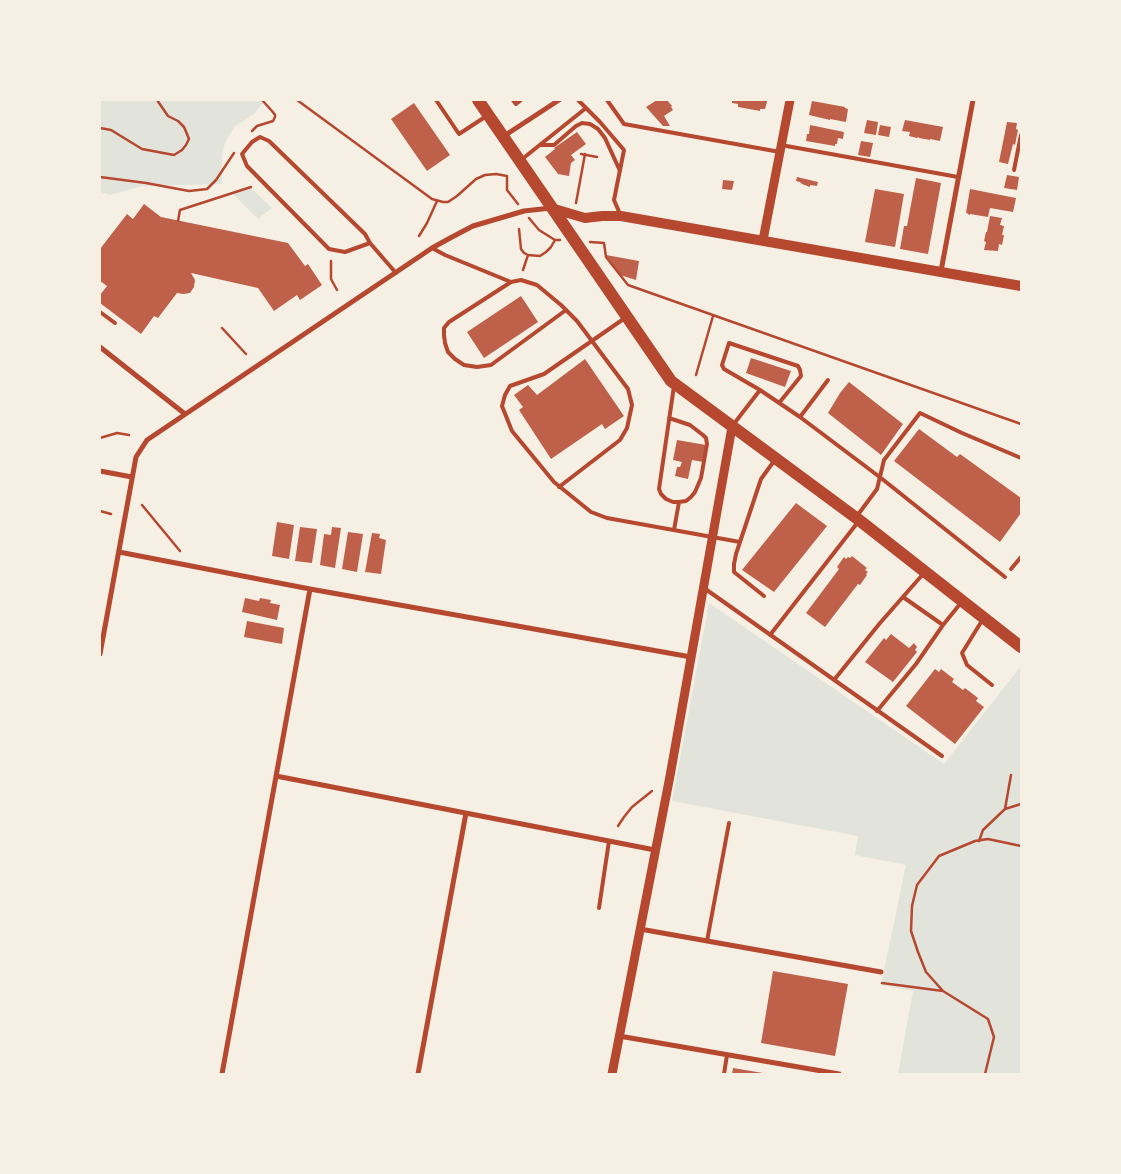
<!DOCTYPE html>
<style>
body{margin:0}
#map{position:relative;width:1121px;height:1174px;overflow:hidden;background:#f6efe4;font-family:Commissioner,sans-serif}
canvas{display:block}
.frame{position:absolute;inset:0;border:101px solid #f6efe4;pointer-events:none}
</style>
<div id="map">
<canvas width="1121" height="1174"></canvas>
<div class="frame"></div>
</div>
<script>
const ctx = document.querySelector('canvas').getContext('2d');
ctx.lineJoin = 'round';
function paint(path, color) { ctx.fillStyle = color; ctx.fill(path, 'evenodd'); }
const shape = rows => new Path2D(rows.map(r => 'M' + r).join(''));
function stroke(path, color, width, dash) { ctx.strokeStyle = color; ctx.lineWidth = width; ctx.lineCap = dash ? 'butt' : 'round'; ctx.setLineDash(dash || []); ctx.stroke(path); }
const green = shape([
 [100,100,265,100,254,114,234,127,225,143,222,155,222,184,142,186,110,195,100,192],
 [250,188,253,190,272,208,258,219,232,193],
 [709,603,944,764,1020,667,1021,667,1021,1074,898,1074,913,991,881,985,906,865,855,855,858,836,672,801]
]);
const building = shape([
 [657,100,667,100,672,106,671,107,673,110,664,116,670,126,663,126,646,107],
 [732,100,767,100,767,102,765,109,760,109,760,111,738,107,738,104,732,103],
 [812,101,845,107,845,108,848,109,846,122,830,119,830,120,809,115],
 [414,103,450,155,427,171,391,119],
 [867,120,878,122,876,135,864,133],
 [905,120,943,127,940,141,930,139,930,140,919,138,919,137,917,138,909,136,910,132,902,131],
 [1007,122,1017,123,1016,129,1018,130,1015,145,1013,144,1008,164,999,162],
 [810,125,844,132,843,139,838,138,837,144,835,144,835,146,806,141,807,134,809,134],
 [880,125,891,127,889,137,878,135],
 [577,132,586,144,571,155,575,160,571,163,569,176,558,174,545,157,555,149,554,148],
 [861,141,873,143,870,157,858,155],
 [1007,175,1019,177,1017,190,1004,188],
 [797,177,818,182,817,186,810,185,810,187,802,184,800,182,796,181],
 [916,178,941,183,928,254,900,249,904,226,907,226],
 [723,180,734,181,732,190,722,189],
 [875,189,904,194,895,247,865,242],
 [970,189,1016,198,1013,212,990,208,988,217,970,214,970,215,967,214,968,213,966,213],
 [144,204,161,217,288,243,305,266,308,264,322,285,300,300,297,295,274,311,258,288,191,273,195,280,194,287,190,293,183,294,177,293,158,318,154,316,141,334,100,303,100,295,107,286,100,281,100,249,127,214,133,219],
 [990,216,1002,218,1000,225,1004,226,1002,235,1004,235,1002,245,999,244,998,251,984,250,986,242,984,241,986,232,987,232],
 [606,255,639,261,636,280,620,275],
 [521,296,538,322,484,358,467,332],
 [751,358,791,371,785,387,746,373],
 [585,359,624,416,605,429,602,424,551,459,519,410,523,407,514,395,528,385,537,395],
 [849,382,903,424,881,455,828,413,840,393],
 [919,429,957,457,960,454,1021,498,1021,513,1000,542,894,461],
 [677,440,706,445,703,462,692,460,688,479,675,476,677,467,680,467,682,462,673,460],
 [796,503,827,526,774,592,742,570],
 [277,522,294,525,289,559,272,556],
 [300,527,317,529,312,563,295,561],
 [332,527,341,528,335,568,320,565,324,534,331,535],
 [348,532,363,534,357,572,342,569],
 [372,533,380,534,379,538,386,540,381,574,365,572],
 [852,556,867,568,865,570,868,572,866,574,867,575,860,585,858,584,825,627,806,613,839,569,837,567,844,557,846,559,848,557,850,558],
 [245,598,259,601,260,598,271,600,270,603,280,605,277,620,242,612],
 [247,621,284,628,282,644,244,637],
 [891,634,909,648,914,643,917,647,915,650,917,652,893,682,865,662,884,638,886,640],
 [935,669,939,672,941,669,954,679,952,682,963,690,965,688,978,698,976,701,984,707,955,744,906,706],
 [773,971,848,984,835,1056,761,1043],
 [733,1068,763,1073,763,1074,732,1074]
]);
const path = shape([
 [297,100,432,199,443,202,448,202,457,196,476,179,485,175,496,174,507,176,507,190,518,204],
 [100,128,111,130,142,149,174,155,182,150,186,145,189,139,187,134,184,127,178,121,168,116,157,100],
 [252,131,257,126,273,121,275,117,275,115,272,111,262,100],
 [581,154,597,157],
 [100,177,146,183,189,191,207,189,216,180,234,153],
 [576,203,585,154],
 [529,218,539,230,555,240,560,240],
 [178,221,180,210,251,187],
 [519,229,521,249,524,253,528,255,540,256,546,252,551,247,555,240],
 [419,236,427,223,437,201],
 [590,242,604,243,606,257,628,285,1021,424],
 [331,261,331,279,337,290],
 [523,270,528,255],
 [222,328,246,354],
 [696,375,713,316],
 [100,438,117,433,129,435],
 [142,505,180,551],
 [100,511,111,514],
 [1005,809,1011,775],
 [618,826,624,817,632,807,652,791],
 [979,841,983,830,1005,809,1021,804],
 [882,983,943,991,988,1019,994,1037,985,1074],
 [943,991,926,972,918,952,911,931,912,906,917,885,939,856,975,841,988,839,1021,846]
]);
const service = shape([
 [436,100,459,134,485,117],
 [513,100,516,104,521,100],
 [578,100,600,122,624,150,614,200,620,214],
 [607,100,624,124,780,152],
 [540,145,554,145,576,126,582,123,590,124,598,129,605,138,620,171],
 [781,145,958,177],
 [521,160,586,108],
 [1014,170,1021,135],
 [370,243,345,252,329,249,247,166,242,154,252,142,260,137,269,141,365,234,370,243,396,273],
 [432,248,445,255,511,282,521,280,537,285,561,305,577,321,628,389,632,405,627,428,620,440,559,487],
 [511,282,449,322,444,328,444,335,445,343,448,352,455,359,464,365,477,367,491,365,566,310],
 [100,312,115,323],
 [625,318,544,374,510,386,505,395,502,406,512,431,554,482,591,512,607,518,740,542],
 [828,380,800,417,881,478,1005,577],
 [779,403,801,376,800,370,798,366,729,343,722,365,724,369,760,390,800,417],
 [669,418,690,425,703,435,706,438,707,444,701,478,695,492,691,497,686,501,679,502,673,502,666,499,661,494,659,489,674,386],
 [733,425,760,390],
 [857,516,877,489,884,460,920,413,962,433,1021,458],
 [674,530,679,502],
 [1011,569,1021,557],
 [704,588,942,756],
 [764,596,734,572,734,564,736,554,761,479,774,461],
 [903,597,943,625],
 [983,619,962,653,967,665,992,685],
 [770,635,858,522],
 [834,680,880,623,924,573],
 [877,711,916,664,943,625,960,604],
 [599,908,609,841],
 [707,941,729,823],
 [724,1074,727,1055]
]);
const minor = shape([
 [504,136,559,100],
 [941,271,973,100],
 [100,347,185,414],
 [100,471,132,477],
 [119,552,310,589,691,657],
 [100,654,136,457,147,440,432,248,452,237,473,226,524,211,551,208],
 [276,776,655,850],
 [640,929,881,972],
 [619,1036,839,1074],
 [222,1074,310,589],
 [418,1074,466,813]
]);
const tertiary = shape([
 [763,240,790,100],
 [612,1074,670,776,732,427]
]);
const secondary = shape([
 [551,208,585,218,602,216,621,216,1021,286]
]);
const primary = shape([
 [478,100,671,381,859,520,1021,647]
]);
paint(green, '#e2e4dc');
paint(building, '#bf614a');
stroke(path, '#b5482f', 2.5);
stroke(service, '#b5482f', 4);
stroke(minor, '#b5482f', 5);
stroke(tertiary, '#b5482f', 9);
stroke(secondary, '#b5482f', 10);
stroke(primary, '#b5482f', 12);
</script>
